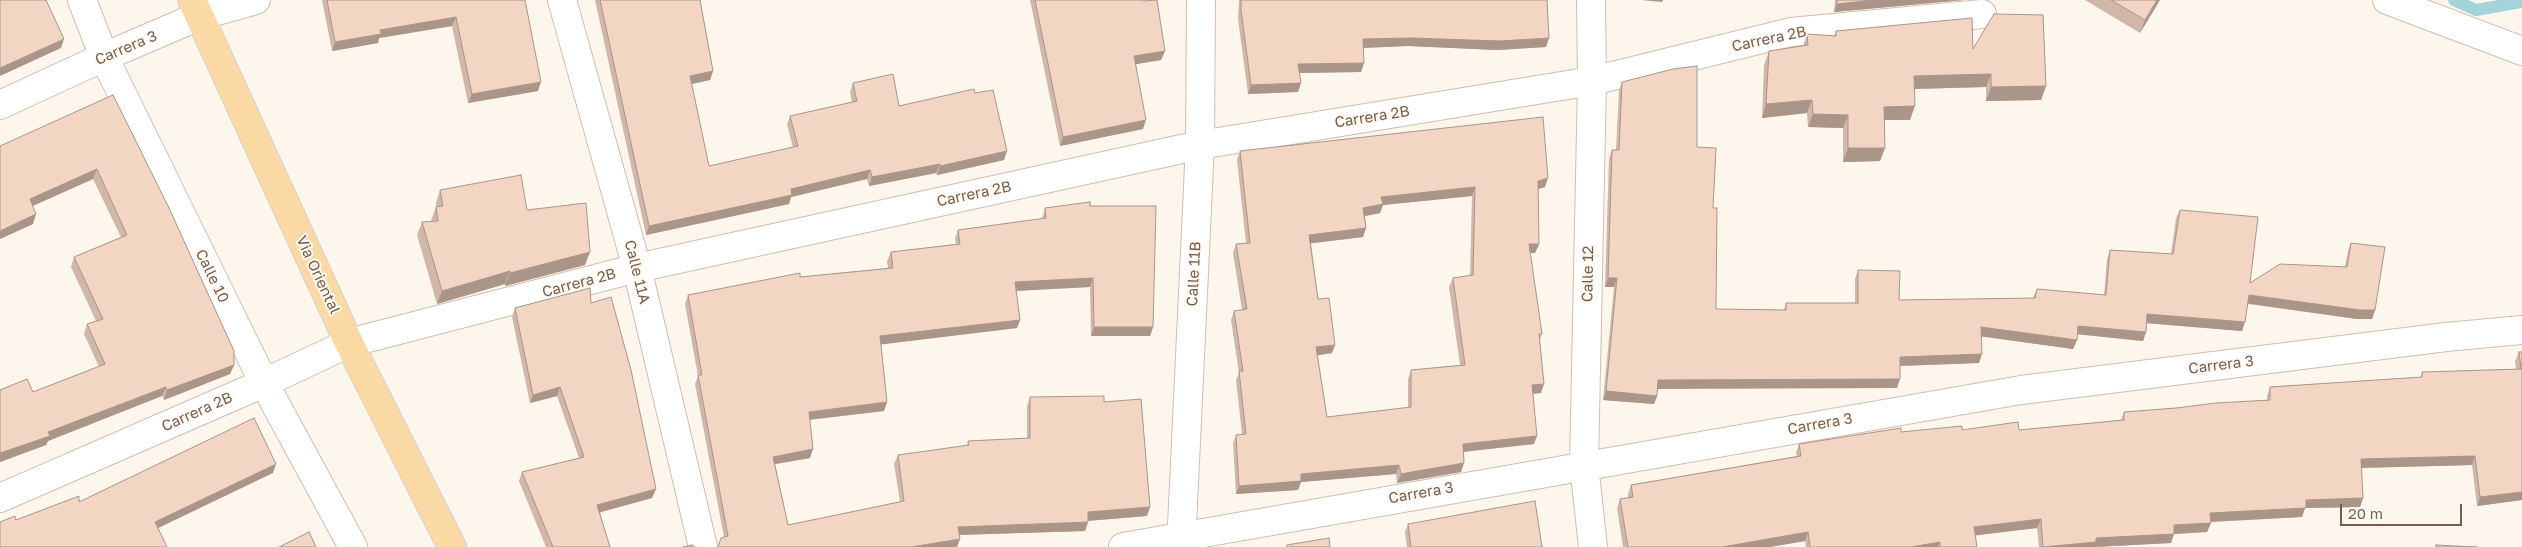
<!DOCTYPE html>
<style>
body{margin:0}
#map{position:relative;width:2522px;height:547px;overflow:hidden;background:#fdf6ec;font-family:"Golos Text",sans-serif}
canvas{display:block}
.scale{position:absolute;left:2340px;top:504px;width:122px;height:22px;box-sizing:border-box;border:2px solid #7a5c4d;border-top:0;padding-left:6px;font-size:15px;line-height:18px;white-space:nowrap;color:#7a5c4d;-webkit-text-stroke:4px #fffaf3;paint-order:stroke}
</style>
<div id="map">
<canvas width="2522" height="547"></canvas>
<div class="scale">20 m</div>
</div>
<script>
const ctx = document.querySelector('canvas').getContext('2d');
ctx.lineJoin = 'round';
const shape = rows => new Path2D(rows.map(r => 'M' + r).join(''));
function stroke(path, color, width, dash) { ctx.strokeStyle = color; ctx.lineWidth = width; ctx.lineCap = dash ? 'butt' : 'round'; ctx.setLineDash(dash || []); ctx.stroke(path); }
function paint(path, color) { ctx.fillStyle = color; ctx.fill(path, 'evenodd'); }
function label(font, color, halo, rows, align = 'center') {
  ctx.font = font + ' "Golos Text",sans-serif'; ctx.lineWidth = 4; ctx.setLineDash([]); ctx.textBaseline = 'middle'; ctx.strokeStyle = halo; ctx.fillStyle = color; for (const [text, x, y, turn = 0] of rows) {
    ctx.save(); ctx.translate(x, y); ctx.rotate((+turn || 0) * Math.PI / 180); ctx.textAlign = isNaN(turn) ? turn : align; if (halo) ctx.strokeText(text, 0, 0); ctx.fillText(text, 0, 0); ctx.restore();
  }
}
const stream = shape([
 [2454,0,2476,10,2522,2]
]);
const minor = shape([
 [82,0,104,57,264,383,353,547],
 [562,0,637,268,703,547],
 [1591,0,1592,81,1584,465,1593,547],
 [2387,0,2522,51],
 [0,105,104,57,199,16,256,0],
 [0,498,264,383,349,343,637,268,1200,145,1592,81,1791,32,1982,14],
 [1123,547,2021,390,2446,337,2522,330],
 [1181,547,1200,145,1201,0]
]);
const major = shape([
 [192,0,349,343,452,547]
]);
const wall = shape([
 [322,0,525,0,538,91,468,103,452,26,379,38,378,43,332,51],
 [595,0,700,0,713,71,710,80,691,84,709,166,793,148,787,124,790,116,852,102,850,92,853,83,899,106,1004,160,937,175,936,173,869,186,867,179,791,197,789,204,646,235],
 [1030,0,1141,0,1165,51,1161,60,1136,64,1143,129,1060,146],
 [1239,0,1547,0,1546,47,1497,50,1408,46,1364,48,1361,72,1299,73,1298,92,1248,94,1238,19],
 [1835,0,1964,0,1834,12],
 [2085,0,2160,0,2140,33],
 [1836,31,1973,49,2046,86,2041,100,1986,101,1986,87,1915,89,1910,120,1884,120,1885,148,1880,161,1843,162,1843,128,1808,127,1807,113,1762,118,1764,65,1769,51,1803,46,1807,34,1834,36],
 [1622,82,1697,147,1713,208,1716,309,1784,310,1786,303,1855,303,1855,279,1858,270,1899,300,2033,298,2037,289,2104,295,2107,259,2110,250,2171,254,2176,218,2180,210,2250,283,2345,267,2348,251,2351,243,2375,310,2372,319,2357,319,2248,304,2242,331,2147,323,2146,332,2143,341,2077,334,2077,340,2073,349,1981,336,1979,363,1900,366,1897,388,1657,388,1657,396,1654,404,1603,400,1614,287,1605,287,1609,158,1612,150,1616,150,1619,90],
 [113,95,234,365,230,374,164,400,162,396,48,441,46,445,0,462,0,390,33,392,99,367,84,334,87,324,96,321,71,267,74,257,121,237,93,179,32,206,33,224,0,239],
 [1240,151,1545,187,1538,189,1539,244,1535,253,1530,253,1542,334,1540,339,1541,393,1533,394,1534,444,1464,452,1461,472,1403,482,1397,483,1396,474,1301,482,1298,490,1236,494,1233,443,1236,435,1242,434,1236,380,1239,373,1231,320,1234,311,1242,310,1233,253,1236,244,1246,243,1237,160],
 [1472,196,1470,276,1453,278,1449,287,1460,365,1411,370,1408,379,1408,408,1327,417,1317,355,1332,353,1318,299,1311,243,1363,237,1366,228,1365,216,1380,213,1383,205],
 [440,190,527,210,585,265,505,286,505,284,437,304,417,235,422,222,432,221,431,220,436,207,436,203],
 [1090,206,1153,327,1150,336,1091,336,1090,287,1016,291,1020,320,1017,328,881,344,887,402,884,411,810,420,810,458,775,464,788,525,900,502,894,464,898,455,967,446,968,441,1027,438,1027,406,1030,397,1104,402,1147,516,1088,521,1085,531,959,535,724,537,695,384,698,376,685,304,688,295,800,277,888,268,887,261,891,252,956,244,955,238,958,230,1042,219,1045,208],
 [591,303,656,489,652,498,600,512,610,547,546,547,519,481,522,472,579,458,557,396,530,403,512,317,515,308],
 [2519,352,2522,352,2522,500,2477,506,2472,465,2361,468,2363,498,2360,507,2305,508,2302,517,2211,522,2207,532,2174,534,2171,543,2094,547,2039,547,2037,528,1975,535,1977,547,1806,547,1805,541,1770,547,1623,547,1617,508,1620,499,1628,498,1628,494,1631,485,1797,456,1796,453,1799,444,1901,432,1962,430,2019,430,2121,420,2124,412,2176,408,2267,400,2267,396,2270,387,2421,377,2422,372,2516,369,2515,361],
 [1408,524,1542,547,1407,547,1405,532]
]);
const shadedWall = shape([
 [1642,0,1663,0,1662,2],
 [1874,0,1964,0,1834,12,1837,4],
 [2157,0,2160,0,2140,33,2145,20],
 [456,17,452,26,379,38,378,43,332,51,335,42,380,30],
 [1411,38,1549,38,1546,47,1497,50,1408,46,1360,48,1363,39],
 [64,39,61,48,0,76,0,68],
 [1165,51,1161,60,1131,65,1134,56],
 [1364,63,1361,72,1295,73,1298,64],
 [713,71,710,80,687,85,690,76],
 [1991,74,1986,87,1909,89,1914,76],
 [541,82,538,91,468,103,472,94],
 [1301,83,1298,92,1248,94,1251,85],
 [2046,86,2041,100,1986,101,1991,87],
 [1812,100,1807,113,1762,118,1766,104],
 [1915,106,1910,120,1879,120,1884,107],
 [1813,114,1848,115,1843,128,1808,127],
 [1146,120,1143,129,1060,146,1063,137],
 [1848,148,1885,148,1880,161,1843,162],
 [1007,151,1004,160,937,175,940,166],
 [940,164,936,173,869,186,872,177],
 [97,169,93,179,26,209,30,199],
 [870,170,867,179,791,197,789,204,646,235,649,226,791,189],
 [1548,178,1545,187,1534,190,1538,181],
 [1475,187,1472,196,1383,205,1380,213,1360,217,1363,208,1381,197],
 [36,214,33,224,0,239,0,231],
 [1366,228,1363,237,1306,244,1309,235],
 [1529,244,1539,244,1535,253,1526,253],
 [590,252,585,265,505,286,510,273],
 [510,271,505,284,437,304,442,291],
 [1093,278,1090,287,1011,291,1015,282],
 [1608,278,1617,278,1614,287,1605,287],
 [2249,295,2375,310,2372,319,2357,319,2245,303],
 [2147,314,2245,322,2242,331,2144,323],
 [1020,320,1017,328,877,345,880,336],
 [2078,326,2146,332,2143,341,2075,334],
 [1094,327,1153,327,1150,336,1091,336],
 [1981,327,2077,340,2073,349,1978,336],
 [1335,345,1332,353,1313,356,1316,347],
 [1982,354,1979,363,1897,366,1900,357],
 [234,365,230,374,164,400,167,390],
 [1900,379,1897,388,1655,389,1658,380],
 [1544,384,1541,393,1529,394,1532,385],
 [166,387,162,396,48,441,46,445,0,462,0,453,48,432],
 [560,387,557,396,530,403,533,395],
 [1606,391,1657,396,1654,404,1603,400],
 [887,402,884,411,806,420,809,412],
 [1537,436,1534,444,1460,452,1463,444],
 [813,449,810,458,770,465,773,457],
 [2475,456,2472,465,2358,468,2361,459],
 [1464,463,1461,472,1397,483,1401,474],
 [276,464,273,473,152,531,155,522],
 [1399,465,1396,474,1301,482,1298,490,1236,494,1239,486,1301,474],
 [656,489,652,498,594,514,597,505],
 [2522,492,2522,500,2477,506,2480,497],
 [2363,498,2360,507,2305,508,2302,517,2207,522,2210,513,2306,500],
 [1150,507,1147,516,1085,521,1088,512],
 [2041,519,2037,528,1971,536,1974,527],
 [1088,522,1085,531,955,535,958,527],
 [2211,523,2207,532,2174,534,2171,543,2094,547,2043,547,2174,525],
 [1808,532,1805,541,1770,547,1722,547],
 [960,539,957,547,911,547],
 [1940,542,1938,547,1911,547]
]);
const building = shape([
 [0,0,46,0,64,39,0,68,0,0],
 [327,0,525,0,541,82,472,94,456,17,380,30,381,34,335,42,327,0],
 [600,0,700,0,713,71,690,76,709,166,798,146,790,116,857,101,853,83,893,74,899,106,974,89,975,93,993,90,1007,151,940,166,940,164,872,177,870,170,791,189,792,195,649,226,600,0],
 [1035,0,1141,0,1142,1,1157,0,1165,51,1134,56,1146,120,1063,137,1035,0],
 [1241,0,1547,0,1549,38,1500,41,1411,38,1363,39,1364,63,1298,64,1301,83,1251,85,1241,10,1241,0],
 [1837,0,1874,0,1837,4,1837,0],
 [2111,0,2157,0,2145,20,2111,0],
 [1994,14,2043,15,2046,86,1991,87,1991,74,1914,76,1915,106,1884,107,1885,148,1848,148,1848,115,1813,114,1812,100,1766,104,1769,51,1808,45,1807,34,1836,36,1836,31,1972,18,1973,49,1994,14],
 [1697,66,1697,147,1716,148,1713,208,1717,208,1716,309,1786,310,1786,303,1858,303,1858,270,1900,271,1899,300,2035,298,2037,289,2106,295,2110,250,2173,254,2180,210,2258,217,2250,283,2280,264,2347,267,2351,243,2385,247,2375,310,2360,310,2249,295,2245,322,2147,314,2146,332,2078,326,2077,340,1981,327,1982,354,1900,357,1900,379,1658,380,1657,396,1606,391,1617,278,1608,278,1612,150,1619,150,1622,82,1673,69,1697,66],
 [113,95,169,208,234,351,234,365,167,390,166,387,48,432,50,436,0,453,0,390,27,379,33,392,105,364,87,324,103,319,74,257,127,235,97,169,30,199,36,214,0,231,0,146,113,95],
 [1543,117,1548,178,1538,181,1539,244,1529,244,1542,334,1539,334,1544,384,1532,385,1537,436,1463,444,1464,463,1406,473,1401,474,1399,465,1301,474,1301,481,1239,486,1236,435,1246,434,1239,371,1243,371,1234,311,1247,309,1236,244,1250,243,1240,151,1543,117],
 [1475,187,1473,275,1453,278,1465,365,1411,370,1411,407,1327,417,1316,347,1335,345,1329,298,1318,299,1309,235,1366,228,1363,208,1383,204,1381,197,1475,187],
 [521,175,527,210,586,203,590,252,510,273,510,271,442,291,422,222,438,221,436,207,443,206,440,190,521,175],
 [1090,202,1090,206,1156,206,1153,327,1094,327,1093,278,1015,282,1020,320,880,336,887,402,809,412,813,449,773,457,788,525,904,501,898,455,969,445,968,441,1030,438,1030,397,1104,396,1104,402,1141,399,1150,507,1088,512,1088,522,958,527,960,539,911,547,718,547,721,538,728,536,698,375,702,375,688,295,800,273,800,277,893,268,891,252,960,244,958,230,1046,218,1045,208,1090,202],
 [590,288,591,303,611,297,631,370,656,489,597,505,610,547,553,547,522,472,584,457,560,387,533,395,515,308,590,288],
 [2519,352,2522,352,2522,492,2480,497,2475,456,2361,459,2363,498,2306,500,2306,508,2210,513,2211,523,2174,525,2174,534,2096,538,2096,542,2043,547,2041,519,1974,527,1977,547,1940,547,1940,542,1911,547,1810,547,1808,532,1722,547,1628,547,1620,499,1633,497,1631,485,1801,456,1799,444,1901,428,1901,432,1962,426,1962,430,2018,422,2019,430,2124,420,2124,412,2176,408,2216,403,2270,400,2270,387,2422,377,2422,372,2521,369,2519,352],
 [254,418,276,464,155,522,167,547,0,547,0,522,15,516,16,520,79,496,79,502,254,418],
 [1535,501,1542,547,1411,547,1408,524,1535,501],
 [309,532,316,547,279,547,309,532],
 [1329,538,1330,547,1287,547,1287,545,1329,538],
 [692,545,695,547,683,547,692,545],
 [2436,545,2477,547,2436,547,2436,545]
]);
const streetNames = [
 ["Carrera 2B",1769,39,-12],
 ["Carrera 3",126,48,-23],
 ["Carrera 2B",1372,117,-9],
 ["Carrera 2B",974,194,-12],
 ["Calle 11A",637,272,76],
 ["Calle 11B",1194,274,-87],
 ["Calle 12",1588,274,-89],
 ["Via Oriental",318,275,65],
 ["Calle 10",212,276,64],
 ["Carrera 2B",579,283,-15],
 ["Carrera 3",2221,365,-7],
 ["Carrera 2B",197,412,-24],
 ["Carrera 3",1820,424,-10],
 ["Carrera 3",1421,493,-10]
];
stroke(stream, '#a5d3da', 12);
stroke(minor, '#d1beb0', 30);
stroke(major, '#dad1cd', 30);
stroke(minor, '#fff', 28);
stroke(major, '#fbd9a5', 28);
paint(wall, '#d1b7a8');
paint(shadedWall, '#aa9588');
paint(building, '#f3d5c3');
stroke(building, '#aa9588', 1);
label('15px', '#7a5c4d', '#fffaf3', streetNames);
</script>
